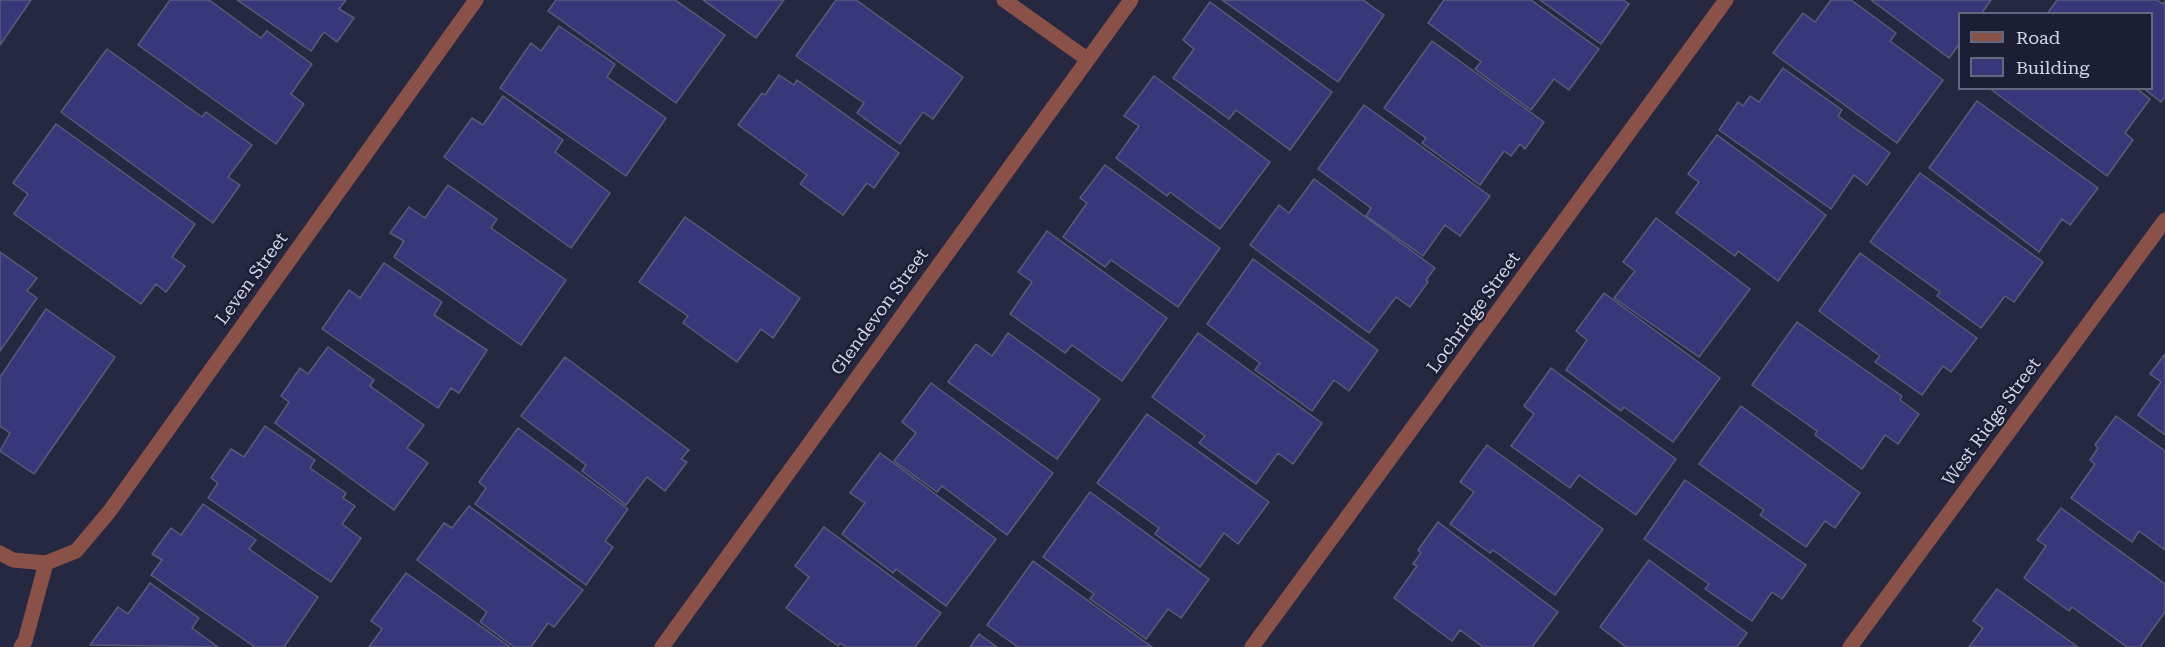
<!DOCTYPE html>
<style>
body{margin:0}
#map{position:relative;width:2165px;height:647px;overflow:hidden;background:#262841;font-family:"Roboto Serif",serif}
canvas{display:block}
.legend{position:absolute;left:1958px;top:12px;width:195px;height:78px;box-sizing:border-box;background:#1c1e36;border:2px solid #65687c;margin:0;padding:8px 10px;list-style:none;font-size:18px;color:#d3d6e6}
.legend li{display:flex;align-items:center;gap:12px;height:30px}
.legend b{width:30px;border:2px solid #65687c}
</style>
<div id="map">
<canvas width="2165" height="647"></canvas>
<ul class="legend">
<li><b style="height:8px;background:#895147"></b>Road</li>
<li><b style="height:16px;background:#37377a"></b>Building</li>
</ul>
</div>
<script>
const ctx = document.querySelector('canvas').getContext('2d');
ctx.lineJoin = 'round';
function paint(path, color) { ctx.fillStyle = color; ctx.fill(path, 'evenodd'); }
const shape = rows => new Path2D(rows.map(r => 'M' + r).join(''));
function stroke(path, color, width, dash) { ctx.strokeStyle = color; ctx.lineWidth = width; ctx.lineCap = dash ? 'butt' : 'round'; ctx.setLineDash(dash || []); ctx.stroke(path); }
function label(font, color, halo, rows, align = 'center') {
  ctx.font = font + ' "Roboto Serif",serif'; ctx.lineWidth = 5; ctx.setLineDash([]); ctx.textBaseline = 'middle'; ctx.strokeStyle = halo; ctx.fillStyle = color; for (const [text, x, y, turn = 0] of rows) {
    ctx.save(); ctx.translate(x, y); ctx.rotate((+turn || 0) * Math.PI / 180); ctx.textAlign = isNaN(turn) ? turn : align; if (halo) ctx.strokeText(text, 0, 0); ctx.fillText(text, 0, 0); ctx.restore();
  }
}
const building = shape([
 [0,0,31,0,0,45,0,0],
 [170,0,209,0,261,38,267,31,312,64,291,94,304,104,276,144,138,45,170,0],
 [237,0,346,0,339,9,354,18,337,42,324,32,311,51,237,0],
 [556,0,675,0,725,35,676,103,548,11,556,0],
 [703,0,784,0,756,38,703,0],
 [836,0,856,0,963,77,933,119,923,112,900,144,857,113,864,103,796,56,836,0],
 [1222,0,1363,0,1384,15,1338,82,1222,0],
 [1444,0,1531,0,1599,49,1569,90,1554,79,1531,110,1475,69,1481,62,1428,23,1444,0],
 [1540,0,1623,0,1629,4,1601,44,1540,0],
 [1831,0,1851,0,1896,33,1890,41,1943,80,1897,143,1773,53,1803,13,1815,22,1831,0],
 [1871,0,1991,0,1981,14,1960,14,1960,43,1949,58,1871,0],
 [2057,0,2157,0,2163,4,2165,1,2165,97,2161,102,2143,88,2152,88,2152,14,2047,14,2057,0],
 [1210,2,1332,92,1290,150,1236,110,1229,119,1173,78,1194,49,1183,40,1210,2],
 [559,26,615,64,607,77,666,118,626,176,500,88,531,43,541,51,559,26],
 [1432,41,1544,122,1525,149,1520,144,1511,156,1504,151,1480,185,1422,143,1426,138,1384,108,1432,41],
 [107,49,202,117,206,112,252,145,228,177,240,185,213,223,61,112,107,49],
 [1783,68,1842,110,1838,116,1890,153,1867,185,1854,175,1831,209,1719,130,1738,102,1743,106,1750,96,1759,102,1783,68],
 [779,75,794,85,797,80,899,153,874,188,867,183,843,215,800,184,807,175,738,125,762,93,765,95,779,75],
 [1154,76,1270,162,1220,229,1170,192,1167,196,1116,158,1139,126,1124,116,1154,76],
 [1989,88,2136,88,2150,99,2125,133,2133,140,2107,176,1989,88],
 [503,96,563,140,555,152,610,193,571,248,444,157,472,118,483,125,503,96],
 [1977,101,2098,188,2070,225,2062,219,2039,252,1929,168,1977,101],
 [1364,105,1490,196,1460,236,1445,225,1423,256,1366,216,1371,208,1318,169,1364,105],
 [56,124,195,224,172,257,185,266,166,292,156,284,141,304,14,214,28,194,13,183,56,124],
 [1717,135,1826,215,1778,281,1738,251,1735,256,1676,213,1699,182,1688,174,1717,135],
 [1105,165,1220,248,1178,307,1111,260,1105,267,1063,237,1087,203,1080,198,1105,165],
 [1920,173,2043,262,2014,302,2005,296,1981,328,1937,296,1940,292,1870,242,1920,173],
 [1314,179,1435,268,1426,280,1428,282,1410,307,1396,297,1369,333,1250,245,1279,205,1289,213,1314,179],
 [448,185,497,219,491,228,566,280,521,345,394,257,404,241,390,233,409,207,425,218,448,185],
 [685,217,800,298,773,338,761,329,737,362,683,323,688,316,639,282,685,217],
 [1656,218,1750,289,1699,357,1614,298,1635,271,1623,262,1656,218],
 [1047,231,1167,318,1122,381,1072,345,1065,353,1010,314,1032,282,1018,272,1047,231],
 [0,252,37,278,27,291,37,298,0,351,0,252],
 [1860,253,1977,338,1951,372,1943,366,1922,395,1875,362,1880,356,1819,311,1860,253],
 [1253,259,1378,350,1349,391,1334,380,1312,411,1255,370,1260,363,1207,324,1253,259],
 [384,263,442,302,434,315,487,350,459,393,451,388,438,408,322,329,349,290,360,298,384,263],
 [1604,293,1720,378,1673,442,1624,407,1621,411,1566,370,1587,340,1576,331,1604,293],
 [46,309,115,357,34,474,0,451,10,433,0,426,0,377,46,309],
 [1797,322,1902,396,1900,400,1919,414,1898,444,1885,435,1862,469,1815,435,1817,431,1752,385,1797,322],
 [1008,333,1100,399,1057,459,948,382,976,344,992,356,1008,333],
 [1198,333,1322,423,1293,464,1278,453,1256,484,1199,443,1205,436,1152,397,1198,333],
 [328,347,374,380,370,386,424,425,407,448,428,463,394,510,275,423,289,402,281,396,300,368,308,374,328,347],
 [2165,354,2165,435,2138,415,2161,382,2150,374,2165,354],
 [565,357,689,450,681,459,687,462,665,491,647,477,626,505,582,471,586,465,521,416,565,357],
 [1551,368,1676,459,1636,515,1579,475,1570,488,1511,446,1534,414,1524,406,1551,368],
 [931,383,1053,473,1007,535,942,486,937,492,894,461,916,433,902,422,931,383],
 [1741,406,1860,493,1835,528,1825,521,1806,547,1760,515,1764,510,1699,464,1741,406],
 [1147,414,1269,502,1238,544,1224,533,1200,567,1155,534,1159,528,1097,483,1147,414],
 [2116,416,2165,451,2165,550,2139,531,2132,542,2071,498,2095,464,2090,460,2098,448,2095,445,2116,416],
 [265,426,315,460,310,468,346,493,343,498,355,506,342,524,361,538,331,582,208,498,218,483,211,478,231,449,244,457,265,426],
 [518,428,628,509,605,541,613,547,586,585,475,504,486,488,479,482,518,428],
 [1487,445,1603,529,1555,595,1493,550,1490,553,1450,524,1474,492,1460,482,1487,445],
 [880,453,996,539,946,606,896,569,893,573,842,534,865,503,850,493,880,453],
 [1685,480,1806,565,1782,599,1772,592,1752,621,1705,589,1709,584,1644,539,1685,480],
 [1090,492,1209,579,1181,618,1168,609,1146,639,1090,599,1094,594,1043,557,1090,492],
 [203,504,256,540,249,549,318,597,284,647,255,647,151,575,162,560,152,554,171,528,181,535,203,504],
 [469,506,583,590,554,627,548,623,531,647,514,647,480,622,487,612,417,560,444,523,452,528,469,506],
 [2061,508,2165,584,2165,612,2140,647,2127,647,2072,607,2069,611,2024,578,2046,546,2037,540,2061,508],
 [1438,522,1558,612,1532,647,1483,647,1460,630,1452,641,1394,598,1417,566,1413,564,1421,553,1418,550,1438,522],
 [824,527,941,613,915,647,846,647,840,643,838,646,786,608,809,577,795,566,824,527],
 [1649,560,1747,633,1737,647,1626,647,1600,627,1649,560],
 [1033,561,1152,647,1018,647,987,625,1033,561],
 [406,573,510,647,369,647,382,629,371,621,406,573],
 [150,583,199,618,192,628,218,647,90,645,118,607,128,614,150,583],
 [1997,589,2078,647,1969,647,1983,628,1973,621,1997,589],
 [979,634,997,647,970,647,979,634]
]);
const minor = shape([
 [1004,0,1087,59],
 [0,553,13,560,46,563,76,551,109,512,476,0],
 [21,647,25,641,46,563],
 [662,647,1131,0],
 [1252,647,1726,0],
 [1850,647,2165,220]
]);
const streetNames = [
 ["Leven Street",252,279,-54],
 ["Glendevon Street",880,312,-54],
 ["Lochridge Street",1474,313,-54],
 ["West Ridge Street",1992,422,-54]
];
paint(building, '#37377a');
stroke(building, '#595c78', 1.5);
stroke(minor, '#895147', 15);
label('18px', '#d3d6e6', '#1c1e36', streetNames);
</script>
